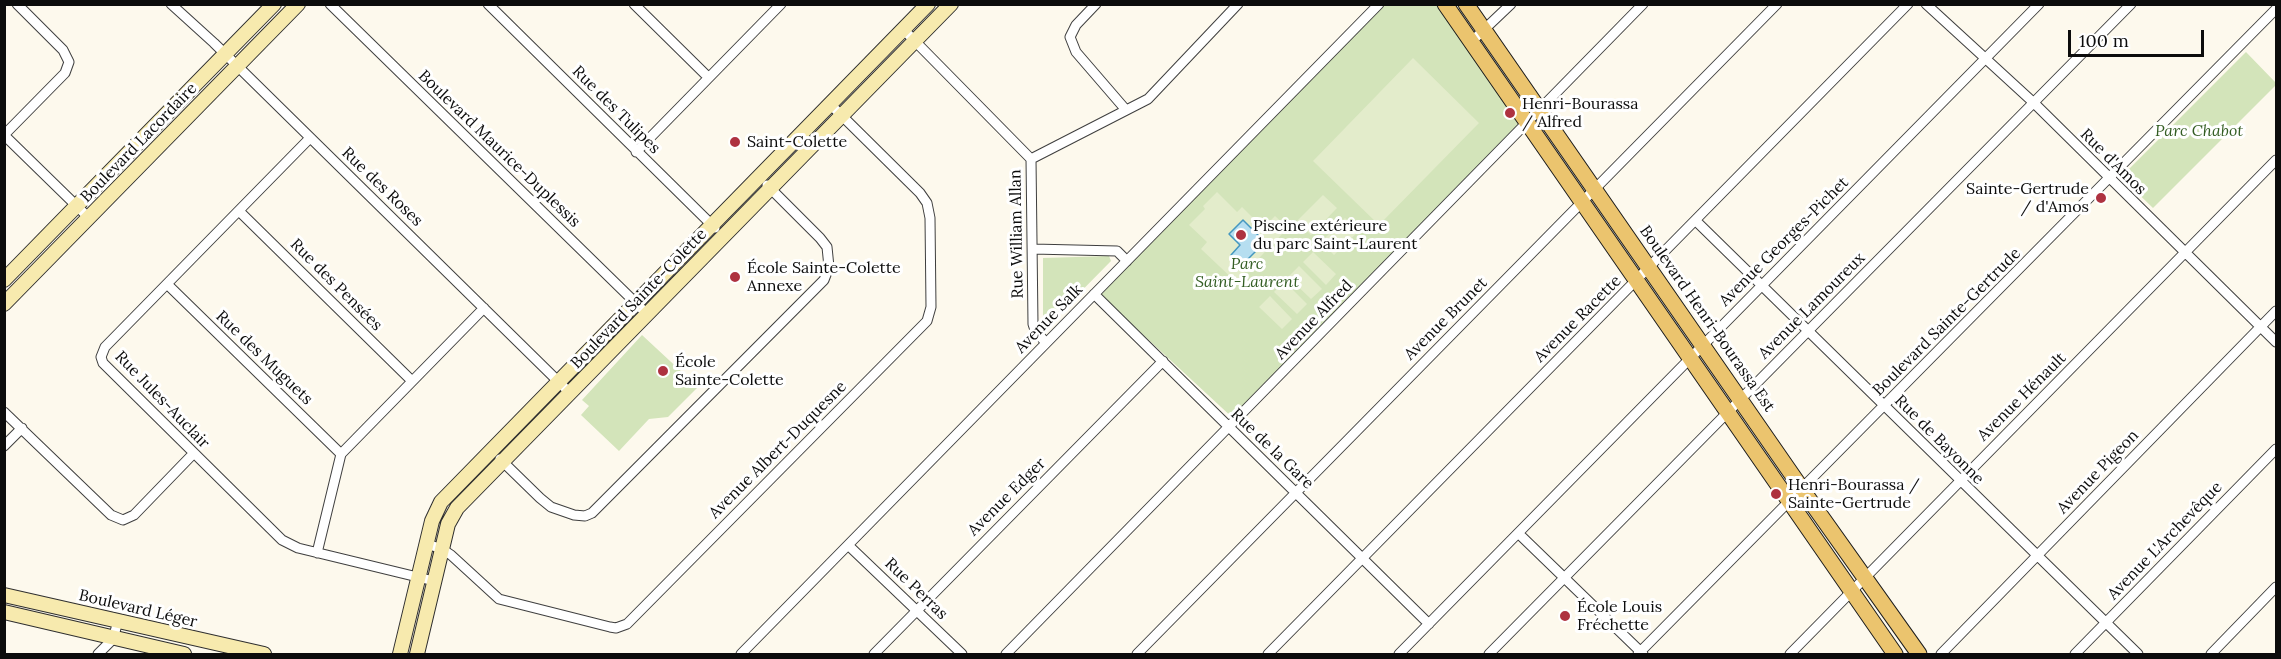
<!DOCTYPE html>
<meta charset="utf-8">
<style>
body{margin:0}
#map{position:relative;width:2281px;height:659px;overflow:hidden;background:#fdf9ed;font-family:Lora,serif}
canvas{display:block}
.frame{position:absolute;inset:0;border:6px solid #0c0c0c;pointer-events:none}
.scale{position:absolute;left:2068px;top:30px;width:136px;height:27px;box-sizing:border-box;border:3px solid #0c0c0c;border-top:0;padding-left:8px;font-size:18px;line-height:21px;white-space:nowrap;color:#0c0c0c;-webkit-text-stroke:4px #fff;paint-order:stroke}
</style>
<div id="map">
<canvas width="2281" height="659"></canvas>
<div class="frame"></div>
<div class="scale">100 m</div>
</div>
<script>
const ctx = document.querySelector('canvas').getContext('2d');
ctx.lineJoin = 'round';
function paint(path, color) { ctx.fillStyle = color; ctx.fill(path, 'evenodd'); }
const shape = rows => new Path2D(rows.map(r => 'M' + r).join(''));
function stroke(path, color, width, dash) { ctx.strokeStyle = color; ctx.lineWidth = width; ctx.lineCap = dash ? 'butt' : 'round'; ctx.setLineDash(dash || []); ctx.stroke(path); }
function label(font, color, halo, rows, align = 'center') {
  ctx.font = font + ' Lora,serif'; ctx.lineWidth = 6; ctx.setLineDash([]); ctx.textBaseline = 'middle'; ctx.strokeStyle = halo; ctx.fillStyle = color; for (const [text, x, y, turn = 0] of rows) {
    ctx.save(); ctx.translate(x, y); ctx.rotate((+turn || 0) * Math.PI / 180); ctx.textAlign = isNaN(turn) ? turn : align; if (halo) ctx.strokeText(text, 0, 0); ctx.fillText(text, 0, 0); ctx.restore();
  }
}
const green = shape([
 [1383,5,1446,5,1526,121,1235,420,1097,292],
 [2246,52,2276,83,2276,85,2153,208,2121,177],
 [1109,256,1111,261,1047,326,1043,326,1043,258],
 [642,335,698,387,668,417,649,419,619,451,581,415,589,406,582,400]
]);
const pitch = shape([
 [1413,58,1479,123,1379,225,1313,161],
 [1217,192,1237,212,1242,207,1263,228,1275,216,1288,228,1236,282,1201,249,1207,242,1189,225,1205,209,1203,206],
 [1323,195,1337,208,1311,235,1297,221],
 [1345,218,1359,231,1334,255,1321,242],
 [1313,252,1336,274,1326,285,1303,262],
 [1299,266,1322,289,1311,299,1288,277],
 [1284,281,1307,304,1297,314,1274,292],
 [1270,296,1292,319,1282,329,1259,307]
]);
const water = shape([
 [1243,220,1265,242,1241,266,1231,255,1240,245,1229,234,1243,220]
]);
const street = shape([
 [171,4,214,43,570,393],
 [330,4,647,314],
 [488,4,715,228],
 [634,4,708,77],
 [1096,4,1076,25,1070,37,1076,52,1126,110],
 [1926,4,2034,103,2276,342],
 [903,29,1031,159,1033,324,1035,330,1046,343],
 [1470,43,1511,4],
 [4,135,65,73,69,62,63,50,17,4],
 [4,135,89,218],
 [310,138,105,347,101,357,103,363,282,540,298,548,434,581],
 [636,152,781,4],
 [1031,159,1148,99,1238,4],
 [239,211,412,381],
 [1696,221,2138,654],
 [1033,249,1117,251,1127,261],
 [167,284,341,454],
 [1094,294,1429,624],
 [4,412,111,515,123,520,134,515,193,454],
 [4,446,22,428],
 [500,459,540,498,551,507,574,515,585,516,592,513,824,280,829,267,827,247,820,238,767,185],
 [1518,533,1643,654],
 [427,544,442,549,451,555,499,599,610,627,616,628,627,624,927,321,931,307,930,218,927,203,920,193,830,104],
 [848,545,962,654],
 [317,553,341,454,484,308],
 [98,654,113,639,118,621],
 [741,654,1379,4],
 [874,654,1163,361],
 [1006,654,1643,4],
 [1137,654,1777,4],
 [1268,654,1908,4],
 [1399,654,2039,4],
 [1489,654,2131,4],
 [1638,654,2276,9],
 [1790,654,2276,160],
 [1941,654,2276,311],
 [2075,654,2276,449],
 [2211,654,2276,587]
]);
const secondary = shape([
 [4,280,274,4],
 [4,304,298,4],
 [4,595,264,654],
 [4,612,184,654],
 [400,654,432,521,441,502,928,4],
 [417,654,448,524,457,508,951,4]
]);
const primary = shape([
 [1445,4,1895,654],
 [1466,4,1811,502,1919,654]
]);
const markers = [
 [1510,113,6,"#ae3240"],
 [735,142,6,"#ae3240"],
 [2101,198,6,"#ae3240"],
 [1241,235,6,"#ae3240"],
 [735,277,6,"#ae3240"],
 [663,371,6,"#ae3240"],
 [1776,494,6,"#ae3240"],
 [1565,616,6,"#ae3240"]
];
const poiNames = [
 ["Henri-Bourassa",1522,104],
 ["/ Alfred",1522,122],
 ["Saint-Colette",747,142],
 ["Sainte-Gertrude",2089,189,"right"],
 ["/ d'Amos",2089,207,"right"],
 ["Piscine extérieure",1253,226],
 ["du parc Saint-Laurent",1253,244],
 ["École Sainte-Colette",747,268],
 ["Annexe",747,286],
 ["École",675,362],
 ["Sainte-Colette",675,380],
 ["Henri-Bourassa /",1788,485],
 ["Sainte-Gertrude",1788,503],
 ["École Louis",1577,607],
 ["Fréchette",1577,625]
];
const streetNames = [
 ["Rue des Tulipes",616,110,45],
 ["Boulevard Lacordaire",139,143,-46],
 ["Boulevard Maurice-Duplessis",499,149,44],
 ["Rue d'Amos",2113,162,45],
 ["Rue des Roses",382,187,44],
 ["Rue William Allan",1017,234,-91],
 ["Avenue Georges-Pichet",1784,242,-45],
 ["Rue des Pensées",336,285,45],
 ["Boulevard Sainte-Colette",639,299,-46],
 ["Avenue Lamoureux",1812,306,-45],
 ["Avenue Salk",1049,319,-46],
 ["Avenue Brunet",1446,319,-45],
 ["Avenue Racette",1578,319,-45],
 ["Boulevard Henri-Bourassa Est",1707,319,55],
 ["Avenue Alfred",1314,320,-46],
 ["Boulevard Sainte-Gertrude",1947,322,-45],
 ["Rue des Muguets",264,358,44],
 ["Avenue Hénault",2022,397,-45],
 ["Rue Jules-Auclair",162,400,46],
 ["Rue de Bayonne",1939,440,45],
 ["Rue de la Gare",1272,449,44],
 ["Avenue Albert-Duquesne",778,450,-45],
 ["Avenue Pigeon",2098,472,-46],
 ["Avenue Edger",1007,497,-45],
 ["Avenue L'Archevêque",2165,541,-46],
 ["Rue Perras",916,589,44],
 ["Boulevard Léger",138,609,13]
];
const parkNames = [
 ["Parc Chabot",2199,131],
 ["Parc",1247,264],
 ["Saint-Laurent",1247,282]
];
paint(green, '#d3e4ba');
paint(pitch, '#e3eccb');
paint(water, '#b6def0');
stroke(water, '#4497c0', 1.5);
stroke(street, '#3f3f3f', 11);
stroke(secondary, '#2e2e2e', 16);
stroke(primary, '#1d1d1d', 17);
stroke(street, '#fff', 9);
stroke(secondary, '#f7eaae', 14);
stroke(primary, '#ebc46e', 15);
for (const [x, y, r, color] of markers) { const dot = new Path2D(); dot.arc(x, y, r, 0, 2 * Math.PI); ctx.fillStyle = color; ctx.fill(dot); stroke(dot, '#fff', 2); }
label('16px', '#0c0c0c', '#fff', poiNames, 'left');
label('16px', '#0c0c0c', '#fff', streetNames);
label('italic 16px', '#335d23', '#fff', parkNames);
</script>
